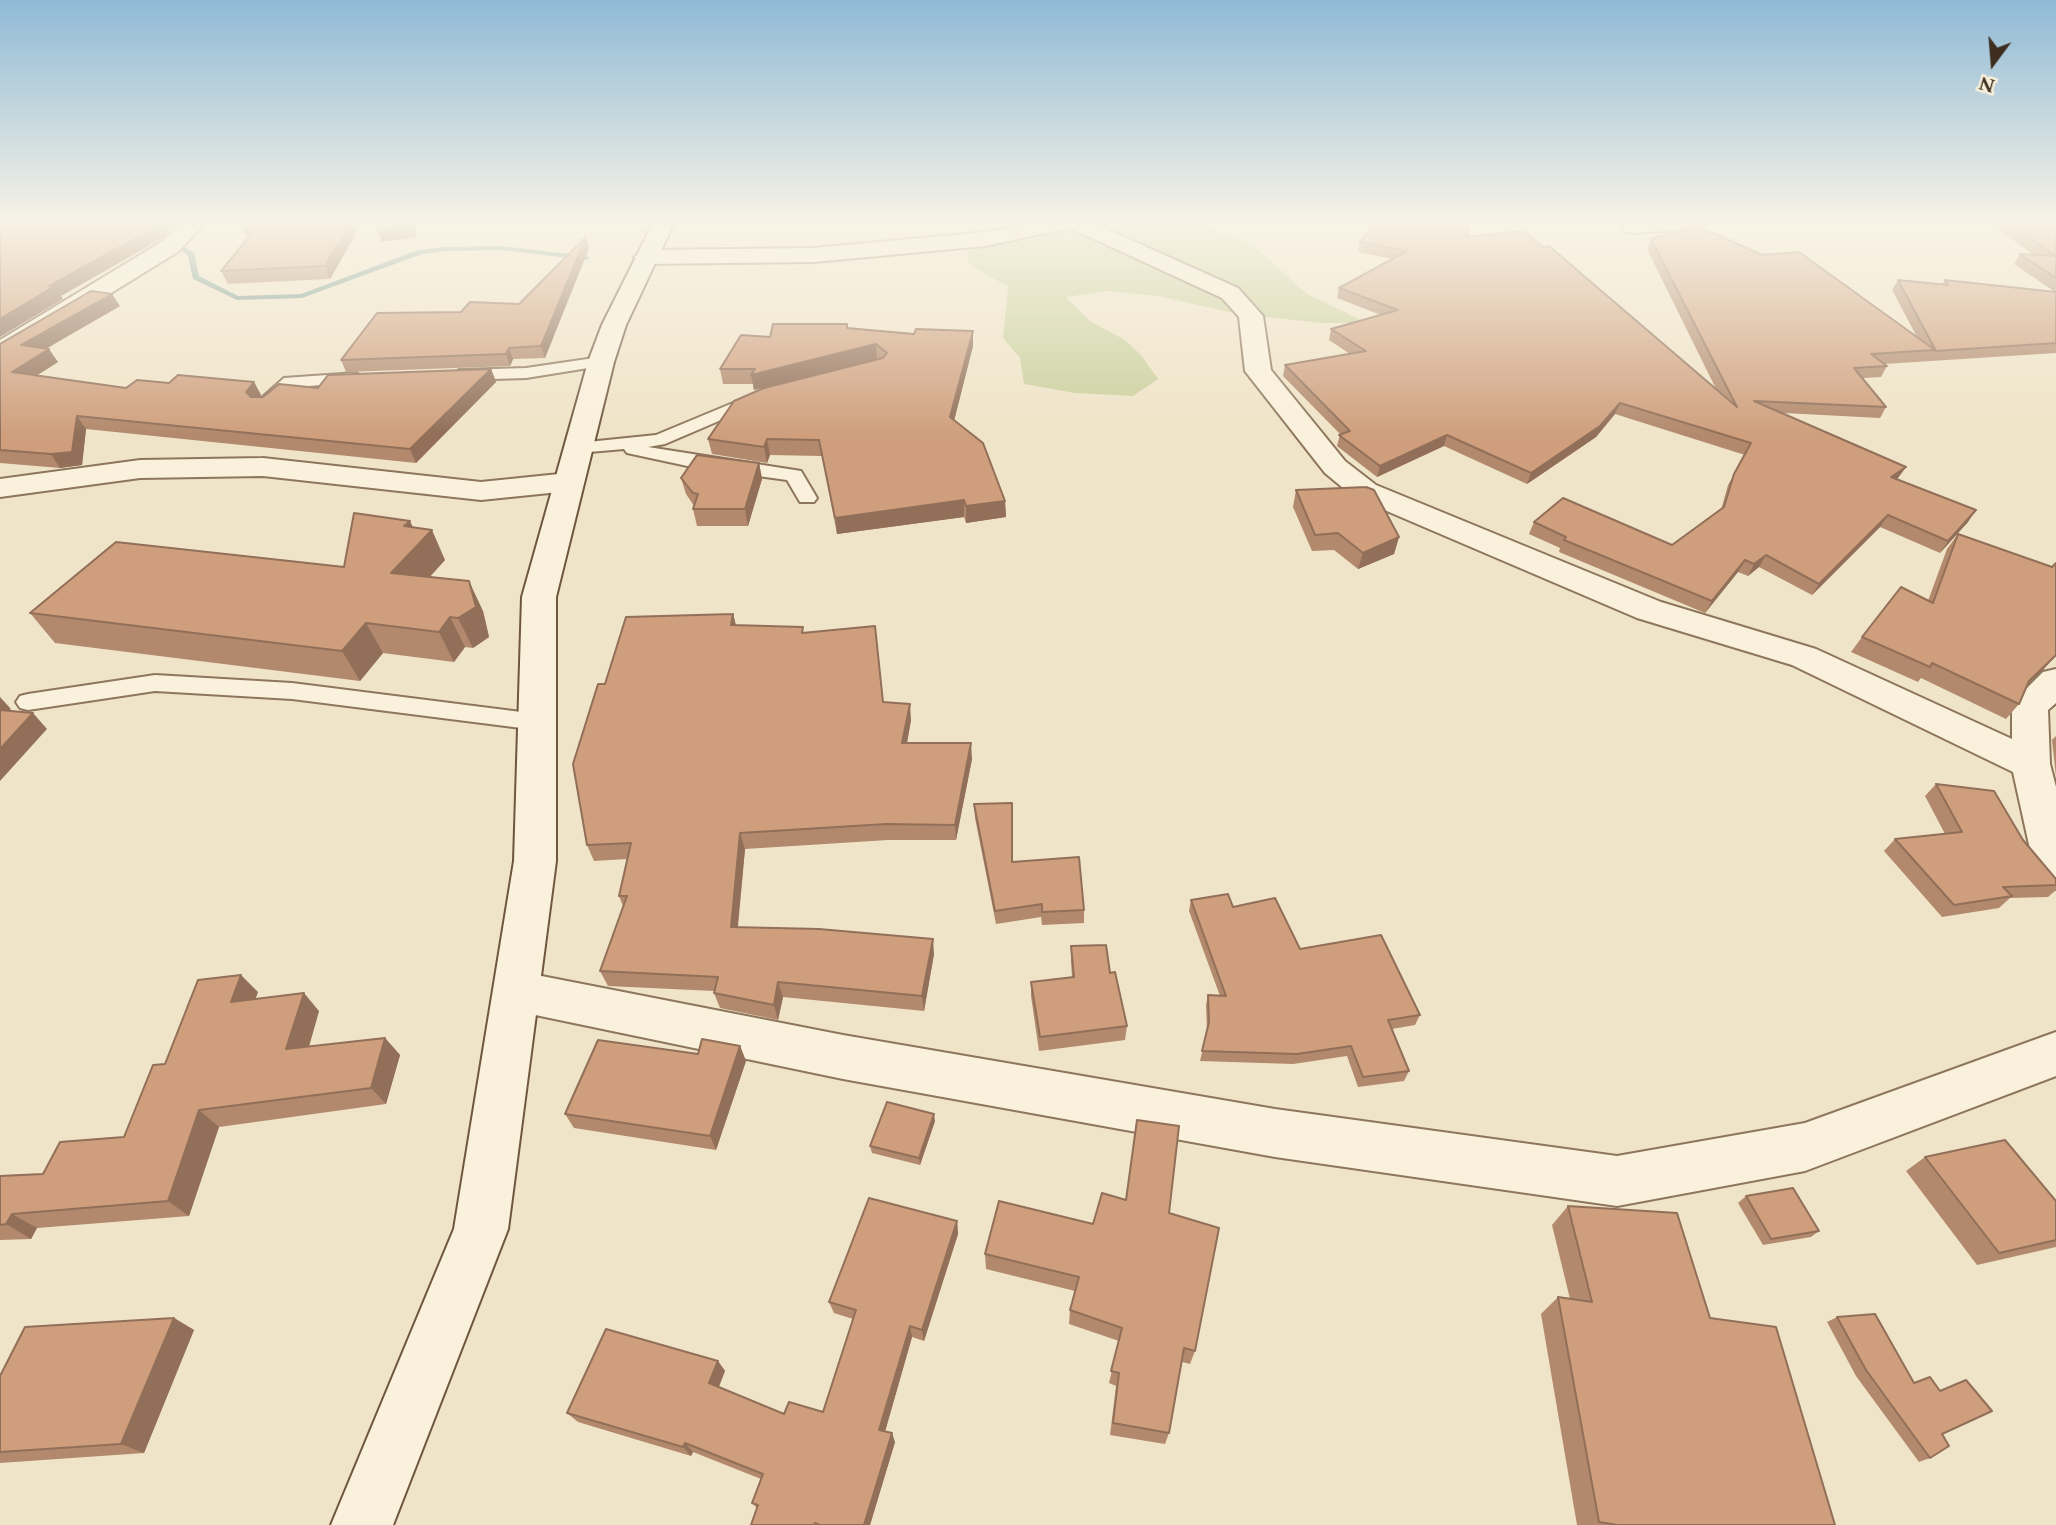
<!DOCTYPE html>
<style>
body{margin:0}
#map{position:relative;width:2056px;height:1525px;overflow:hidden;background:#f0e4c8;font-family:Spectral,serif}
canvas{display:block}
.north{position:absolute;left:1958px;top:28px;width:70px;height:70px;-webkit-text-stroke:5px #f7eed8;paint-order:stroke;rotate:196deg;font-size:19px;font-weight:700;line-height:28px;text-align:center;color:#3d2e20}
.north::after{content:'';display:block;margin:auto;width:24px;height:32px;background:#3d2e20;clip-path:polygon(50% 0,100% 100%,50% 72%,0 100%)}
</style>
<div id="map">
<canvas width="2056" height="1525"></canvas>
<div class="north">N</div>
</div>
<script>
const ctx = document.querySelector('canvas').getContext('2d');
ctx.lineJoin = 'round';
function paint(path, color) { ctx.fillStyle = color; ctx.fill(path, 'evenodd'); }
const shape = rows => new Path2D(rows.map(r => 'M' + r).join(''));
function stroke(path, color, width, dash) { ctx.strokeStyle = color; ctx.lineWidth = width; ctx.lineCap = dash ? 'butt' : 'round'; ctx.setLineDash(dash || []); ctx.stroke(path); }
const green = shape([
 [1092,223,1202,223,1255,247,1307,294,1367,323,1322,323,1237,314,1158,296,1107,291,1066,297,1090,321,1125,340,1141,355,1158,379,1133,396,1075,393,1024,384,1020,358,1003,338,1008,287,967,263,969,249,1035,230]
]);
const stream = shape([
 [178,245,182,245,194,253,199,276,238,296,301,294,418,250,445,247,501,246,586,256,590,258,586,260,501,250,445,251,422,254,302,298,237,300,193,279,188,256,178,247,178,245]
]);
const service = shape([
 [601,357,607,359,607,365,526,378,459,380,451,375,459,370,526,368,601,357],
 [356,373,364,378,362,382,295,387,270,408,258,408,255,404,284,378,356,373],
 [757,393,763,394,766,398,763,402,665,444,648,447,801,471,817,498,814,502,800,502,787,480,692,467,627,453,624,449,578,453,569,448,578,443,656,435,757,393],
 [155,675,292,683,537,714,545,716,549,722,545,728,537,730,292,699,155,691,28,710,20,708,16,702,20,696,28,694,155,675]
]);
const minor = shape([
 [182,223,205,223,179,251,9,356,0,359,0,340,163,241,182,223],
 [1035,223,1093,223,1238,288,1263,316,1271,370,1345,461,1376,485,1661,602,1816,649,2012,739,2012,707,2017,698,2043,672,2056,669,2056,703,2048,710,2050,764,2056,787,2056,889,2041,884,2035,872,2013,772,1792,665,1637,618,1354,497,1325,473,1245,371,1239,317,1222,298,1070,228,985,246,814,262,645,264,634,257,645,250,814,248,985,232,1035,223],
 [1625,223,1707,223,1696,229,1633,233,1625,232,1622,227,1625,223],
 [263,458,481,482,569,473,579,476,584,482,579,488,569,491,481,500,263,476,140,478,0,497,0,479,140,460,263,458],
 [516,971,843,1035,1275,1109,1617,1156,1805,1123,2056,1032,2056,1076,1805,1171,1617,1206,1275,1157,843,1079,516,1011,500,1005,493,991,500,977,516,971]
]);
const secondary = shape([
 [653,223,674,223,626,325,614,362,556,597,556,861,508,1229,393,1525,331,1525,454,1229,514,861,522,597,588,362,602,325,653,223]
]);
const wall = shape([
 [362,223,330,279,228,284,221,271,248,238,243,228],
 [1989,223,2056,223,2056,353,1884,364,1887,366,1881,377,1863,378,1886,407,1880,418,1784,413,1906,467,1897,479,1968,522,1940,553,1880,527,1812,595,1759,567,1748,576,1738,572,1705,613,1559,552,1560,548,1529,534,1534,522,1672,545,1721,510,1728,485,1745,455,1615,414,1596,437,1527,484,1444,446,1377,477,1337,446,1340,434,1283,376,1285,365,1350,354,1329,340,1331,329,1381,315,1337,298,1339,288,1393,259,1358,252,1360,242,1467,237,1717,391,1647,249,1651,239,1917,337,1892,290,1898,280,1942,285,1945,280,2055,292,2014,264,2020,254,2034,255],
 [589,248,545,358,513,359,510,366,346,372,341,360,461,312,519,304],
 [120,306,46,349,58,362,37,375,126,388,169,383,254,382,261,395,259,397,318,388,491,369,496,382,416,463,86,429,82,465,60,468,0,463,0,344],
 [848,328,914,334,973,331,973,346,954,420,1005,501,1006,517,966,523,964,517,837,534,822,456,770,455,767,463,712,454,708,439,877,359,754,390,753,384,723,384,720,369,770,337],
 [759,463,762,479,748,526,697,526,693,509,694,506,686,494,681,478],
 [1296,490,1399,537,1394,554,1358,569,1334,550,1312,551,1293,507],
 [413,528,445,560,430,577,483,611,489,637,473,648,465,647,454,662,383,653,360,681,55,643,30,613,344,567],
 [1958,534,2044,669,2027,685,2019,704,2006,719,1921,678,1918,682,1851,652,1862,637,1928,601,1947,549],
 [733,614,736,625,804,632,883,702,911,720,907,743,972,759,956,840,888,840,745,849,738,927,934,954,924,1011,783,997,778,1020,720,1008,714,993,714,991,608,986,600,971,623,906,619,896,627,859,594,861,587,845,605,684],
 [2056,736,2056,776,2052,740],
 [1936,784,2023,840,2056,879,2056,890,2048,897,2010,898,1999,908,1942,917,1884,851,1895,839,1945,834,1925,796],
 [974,804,1012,862,1084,910,1084,923,1042,925,1041,917,996,924,975,818],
 [1191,900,1233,907,1300,949,1420,1015,1415,1025,1392,1029,1409,1071,1404,1081,1358,1087,1347,1056,1293,1064,1200,1061,1207,1032,1206,1005,1208,995,1220,996,1189,911],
 [1071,946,1110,973,1127,1026,1125,1040,1039,1051,1031,996,1031,982,1072,977,1071,961],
 [258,992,255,999,319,1011,309,1047,385,1038,400,1055,386,1104,219,1127,189,1216,37,1228,31,1239,0,1240,0,1176,43,1174,124,1137,165,1064],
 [740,1046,746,1061,716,1150,574,1128,565,1114,698,1054],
 [935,1121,920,1165,872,1153,870,1146],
 [1925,1157,2056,1201,2056,1247,1977,1265,1906,1171],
 [1746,1196,1819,1231,1811,1237,1763,1245,1738,1203],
 [1568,1206,1710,1318,1835,1525,1577,1525,1541,1314,1558,1297,1570,1299,1552,1225],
 [1169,1213,1195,1351,1190,1364,1182,1362,1169,1433,1165,1444,1110,1435,1116,1386,1109,1383,1119,1341,1069,1324,1070,1310,1075,1291,986,1269,985,1254,1093,1224],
 [957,1221,958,1234,924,1341,912,1337,885,1431,895,1442,870,1525,751,1525,757,1508,752,1503,761,1479,693,1452,691,1456,578,1422,567,1413,718,1361,725,1371,719,1387,784,1414,823,1412,853,1319,834,1313,829,1302],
 [1837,1317,1942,1434,1930,1458,1919,1462,1856,1376,1827,1322],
 [174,1318,194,1330,144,1453,0,1463,0,1376]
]);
const shadedWall = shape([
 [159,223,179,223,161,239,61,296,63,299,0,337,0,319,49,286],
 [350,223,362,223,330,279,325,266],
 [412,223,416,223,416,237,382,242,377,230],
 [257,227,249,240,243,228],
 [586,237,589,248,545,358,541,346],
 [112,294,120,306,29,358,21,345],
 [973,331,973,346,951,433,950,417],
 [876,344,877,359,754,390,751,375],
 [509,348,513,359,510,366,506,354],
 [49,349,58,362,22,385,12,372],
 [491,369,496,382,416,463,410,449],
 [254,382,261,395,253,406,246,392],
 [1620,403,1615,414,1596,437,1527,484,1531,473],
 [77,416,86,429,82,465,60,468,51,454],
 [1447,435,1444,446,1377,477,1380,466],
 [767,439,770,455,767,463,764,447],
 [759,463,762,479,748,526,745,509],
 [1906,467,1898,478,1884,488,1891,477],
 [964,500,964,517,837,534,835,518],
 [1005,501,1006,517,966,523,966,506],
 [1976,510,1968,522,1940,553,1948,541],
 [1888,515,1880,527,1812,595,1819,584],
 [410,521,420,542,432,530,445,560,406,602,391,573,404,526],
 [1399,537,1394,554,1358,569,1363,553],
 [1766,555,1759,567,1748,576,1754,564],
 [1745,560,1738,572,1705,613,1712,601],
 [469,581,483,611,489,637,473,648,458,618],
 [733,614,737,630,731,625],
 [450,617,465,647,454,662,439,632],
 [366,623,383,653,360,681,342,651],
 [2056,655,2044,669,2015,696,2029,681],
 [0,697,11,709,0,718],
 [910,704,911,720,904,759,902,743],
 [33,713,47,729,0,781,0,749],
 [971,743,972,759,956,840,955,825],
 [740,833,745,849,736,942,731,927],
 [933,939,934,954,924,1011,922,996],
 [241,975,258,992,248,1020,231,1002],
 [778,982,783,997,778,1020,774,1005],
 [304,993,319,1011,303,1066,286,1049],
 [385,1038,400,1055,386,1104,371,1088],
 [740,1046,746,1061,716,1150,710,1136],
 [199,1110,219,1127,189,1216,168,1201],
 [934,1114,935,1121,920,1165,919,1158],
 [12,1214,37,1228,31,1239,6,1224],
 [957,1221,958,1234,924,1341,922,1330],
 [174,1318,194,1330,144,1453,121,1444],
 [910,1326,912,1337,883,1439,879,1430],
 [718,1361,725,1371,716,1393,709,1383],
 [892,1433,895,1442,870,1525,864,1525],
 [685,1443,693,1452,691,1456,683,1447]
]);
const building = shape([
 [10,223,159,223,155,227,49,286,55,286,0,319,0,229,10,223],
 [247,223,350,223,325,266,221,271,257,227,243,228,247,223],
 [377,223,412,223,412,225,377,230,377,223],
 [1375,223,1468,223,1467,237,1523,231,1543,247,1549,246,1737,407,1651,239,1698,226,1762,255,1799,252,1935,350,1871,354,1887,366,1854,368,1886,407,1754,401,1906,467,1891,477,1976,510,1948,541,1888,515,1819,584,1766,555,1754,564,1745,560,1712,601,1564,540,1566,537,1534,522,1563,498,1672,545,1724,507,1734,474,1751,443,1620,403,1600,426,1531,473,1447,435,1380,466,1339,435,1350,431,1285,365,1366,351,1331,329,1398,310,1339,288,1407,251,1360,242,1375,223],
 [2008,223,2056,223,2056,278,2020,254,2056,256,2008,223],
 [586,237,541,346,509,348,506,354,341,360,377,313,461,312,470,302,519,304,586,237],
 [1898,280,1948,285,1945,280,2056,292,2056,343,1936,351,1898,280],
 [91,291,112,294,21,345,49,349,12,372,126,388,137,380,169,383,178,375,254,382,246,392,251,397,263,397,279,384,318,388,328,375,491,369,410,449,77,416,72,452,51,454,0,450,0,344,91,291],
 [773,324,847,324,847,328,914,334,916,329,973,331,950,417,983,443,1005,501,966,506,964,500,835,518,819,440,767,439,764,447,708,439,734,401,764,388,883,358,887,353,876,344,751,375,755,369,720,369,741,335,770,337,773,324],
 [697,455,759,463,745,509,693,509,698,494,693,493,681,478,697,455],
 [1366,487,1374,490,1399,537,1363,553,1338,533,1315,535,1296,490,1366,487],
 [354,513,410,521,404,526,432,530,391,573,469,581,476,607,458,618,450,617,439,632,366,623,342,651,30,613,116,542,344,567,354,513],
 [1958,534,2052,567,2056,563,2056,655,2029,681,2019,704,1932,663,1930,667,1862,637,1901,587,1933,603,1958,534],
 [733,614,731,625,803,627,802,633,875,626,883,702,910,704,902,743,971,743,955,825,886,824,740,833,731,927,819,929,933,939,922,996,778,982,774,1005,714,993,718,977,600,971,627,896,619,896,631,843,587,845,573,764,598,684,605,684,626,617,733,614],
 [0,710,33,713,0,749,0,710],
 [1936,784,1994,791,2023,840,2056,879,2056,885,2003,887,2012,896,1954,905,1895,839,1962,832,1936,784],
 [1012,803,1012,862,1079,857,1084,910,1042,912,1042,904,995,911,974,804,1012,803],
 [1228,894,1233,907,1275,898,1300,949,1381,935,1420,1015,1388,1020,1409,1071,1363,1077,1351,1046,1297,1054,1202,1051,1209,1022,1208,995,1226,996,1191,900,1228,894],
 [1106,945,1110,973,1115,972,1127,1026,1040,1037,1031,982,1074,977,1071,946,1106,945],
 [241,975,231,1002,304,993,286,1049,385,1038,371,1088,199,1110,168,1201,12,1214,6,1224,0,1225,0,1176,43,1174,60,1142,124,1137,153,1065,165,1064,198,980,241,975],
 [702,1039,740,1046,710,1136,565,1114,598,1040,698,1054,702,1039],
 [887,1102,934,1114,919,1158,870,1146,887,1102],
 [1137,1120,1179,1126,1169,1213,1219,1228,1195,1351,1184,1348,1169,1433,1113,1423,1119,1373,1111,1371,1122,1328,1070,1310,1079,1277,985,1254,999,1201,1093,1224,1102,1193,1126,1200,1137,1120],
 [2005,1140,2056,1201,2056,1240,1999,1253,1925,1157,2005,1140],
 [1793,1188,1819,1231,1771,1239,1746,1196,1793,1188],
 [869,1198,957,1221,922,1330,910,1326,879,1430,892,1433,864,1525,820,1525,815,1523,814,1525,751,1525,758,1505,752,1503,763,1474,685,1443,683,1447,567,1413,606,1329,718,1361,709,1383,784,1414,789,1402,823,1412,856,1310,829,1302,869,1198],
 [1568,1206,1677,1213,1710,1318,1776,1327,1835,1525,1618,1525,1599,1522,1558,1297,1592,1302,1568,1206],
 [1875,1314,1914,1383,1930,1377,1940,1391,1966,1380,1992,1411,1942,1434,1949,1446,1930,1458,1866,1370,1837,1317,1875,1314],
 [174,1318,121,1444,0,1452,0,1376,25,1327,174,1318]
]);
paint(green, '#c9cf9b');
paint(stream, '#6f938a');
stroke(service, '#8d765c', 4);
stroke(minor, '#8d765c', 4);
stroke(secondary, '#6f573f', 4);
paint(service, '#faf1dc');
paint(minor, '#faf1dc');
paint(secondary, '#faf1dc');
paint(wall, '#b2896c');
paint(shadedWall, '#916f58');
paint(building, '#cf9f7d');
stroke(building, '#916f58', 2);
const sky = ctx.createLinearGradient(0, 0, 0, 436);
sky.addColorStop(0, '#8fbad6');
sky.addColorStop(0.51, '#f8f3e6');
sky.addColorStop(1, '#f8f3e600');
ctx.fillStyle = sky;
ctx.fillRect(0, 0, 2056, 436);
</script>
